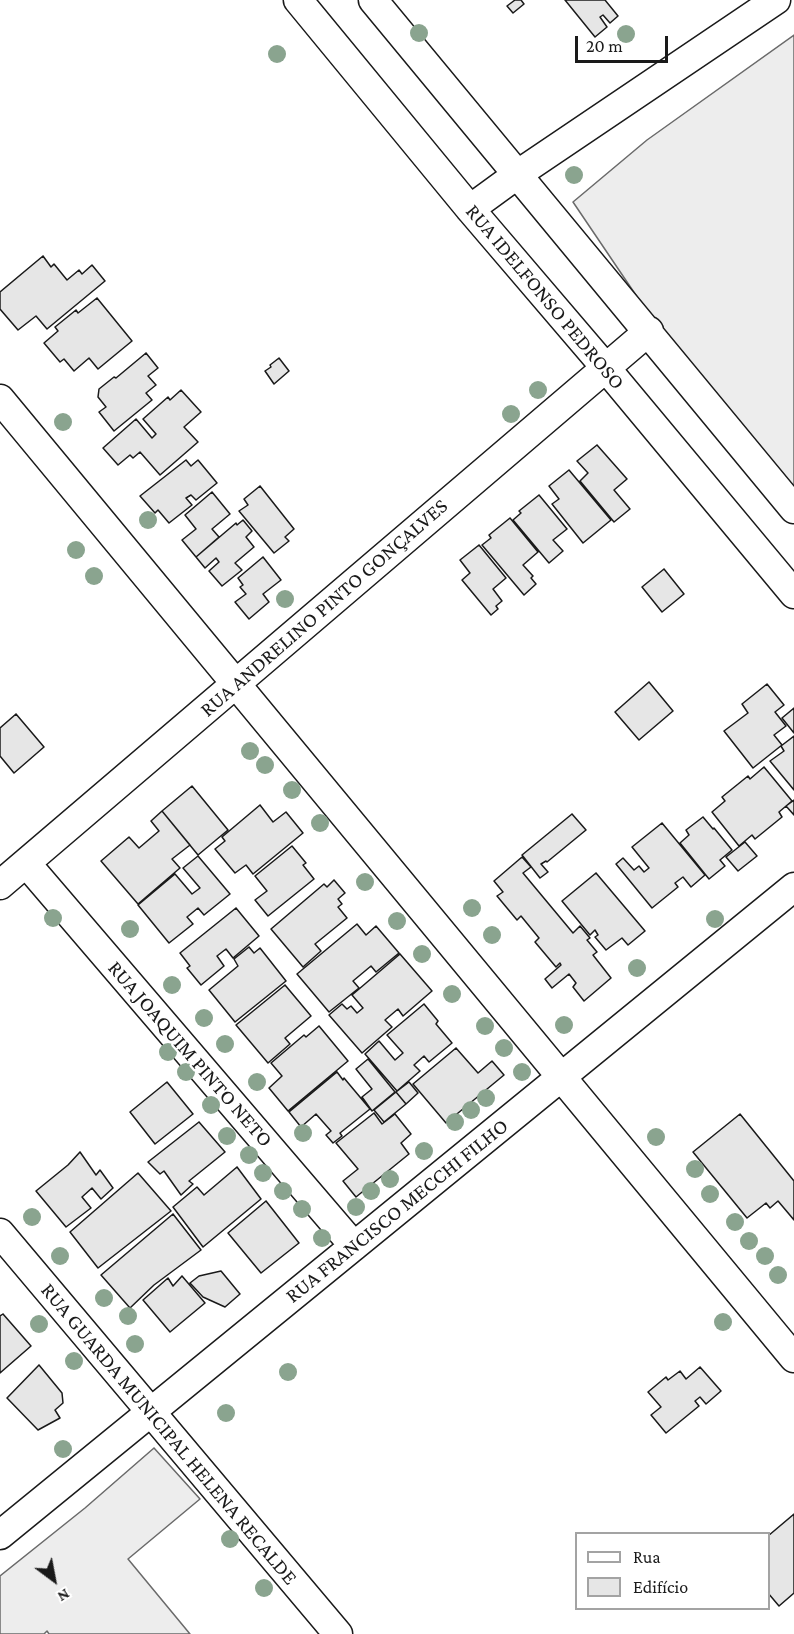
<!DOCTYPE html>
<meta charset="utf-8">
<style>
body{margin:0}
#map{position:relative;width:794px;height:1634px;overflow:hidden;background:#fff;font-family:"Crimson Pro",serif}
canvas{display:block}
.legend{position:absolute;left:575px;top:1532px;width:195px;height:78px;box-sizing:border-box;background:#fff;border:2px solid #a3a3a3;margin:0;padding:8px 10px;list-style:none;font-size:18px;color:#1a1a1a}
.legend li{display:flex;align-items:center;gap:12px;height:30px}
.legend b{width:30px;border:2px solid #a3a3a3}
.north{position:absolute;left:24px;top:1550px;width:60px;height:60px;-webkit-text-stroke:4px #fff;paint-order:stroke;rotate:148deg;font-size:16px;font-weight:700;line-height:24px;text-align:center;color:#1a1a1a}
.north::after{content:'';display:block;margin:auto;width:21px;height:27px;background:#1a1a1a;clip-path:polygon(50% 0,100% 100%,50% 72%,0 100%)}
.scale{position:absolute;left:575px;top:36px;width:93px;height:27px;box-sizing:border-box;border:3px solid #1a1a1a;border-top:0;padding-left:8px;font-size:18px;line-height:21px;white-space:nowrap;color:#1a1a1a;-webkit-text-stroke:4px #fff;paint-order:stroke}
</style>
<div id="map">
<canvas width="794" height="1634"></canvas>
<ul class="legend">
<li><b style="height:8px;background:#fff"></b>Rua</li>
<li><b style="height:16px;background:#e6e6e6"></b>Edifício</li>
</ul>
<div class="north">N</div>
<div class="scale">20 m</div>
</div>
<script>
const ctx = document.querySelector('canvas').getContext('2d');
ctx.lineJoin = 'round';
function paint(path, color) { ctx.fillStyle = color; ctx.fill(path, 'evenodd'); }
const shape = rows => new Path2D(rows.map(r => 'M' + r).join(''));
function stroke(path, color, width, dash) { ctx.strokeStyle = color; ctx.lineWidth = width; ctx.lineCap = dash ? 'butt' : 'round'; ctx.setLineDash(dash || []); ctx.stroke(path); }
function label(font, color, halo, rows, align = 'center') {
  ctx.font = font + ' "Crimson Pro",serif'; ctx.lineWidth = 4.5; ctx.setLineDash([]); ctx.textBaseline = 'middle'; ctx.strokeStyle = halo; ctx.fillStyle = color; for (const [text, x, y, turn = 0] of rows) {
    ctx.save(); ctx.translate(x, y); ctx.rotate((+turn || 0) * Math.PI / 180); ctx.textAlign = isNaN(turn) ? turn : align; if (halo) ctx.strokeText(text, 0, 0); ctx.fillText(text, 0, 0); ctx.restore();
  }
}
const built = shape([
 [794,35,794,495,675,353,573,202,647,140,794,35],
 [154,1448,200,1499,128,1559,190,1634,49,1634,47,1631,44,1634,0,1634,0,1576,85,1508,154,1448]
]);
const building = shape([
 [515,0,521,0,524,4,513,13,507,6,515,0],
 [565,0,605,0,618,16,610,23,603,15,600,17,607,27,595,37,565,0],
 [43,256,51,267,54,264,67,280,79,270,82,274,92,265,105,281,47,329,36,316,18,330,0,309,0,292,43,256],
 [97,298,132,341,98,369,89,358,74,371,64,359,60,362,44,343,58,331,55,327,76,310,78,313,97,298],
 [146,353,158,368,148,376,156,385,146,393,152,400,114,431,99,412,106,407,98,397,99,389,114,377,116,378,146,353],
 [279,358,289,371,274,384,265,371,271,367,270,365,279,358],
 [181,390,201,412,184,427,198,442,160,475,140,452,133,458,130,455,118,465,103,448,136,419,152,438,156,434,143,419,168,397,170,400,181,390],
 [597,445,627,479,614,490,630,509,614,522,580,481,588,473,577,461,597,445],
 [186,460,191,466,198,460,217,483,196,500,191,495,186,498,192,505,169,523,158,510,155,513,140,496,186,460],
 [569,470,611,520,583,543,552,504,559,499,549,486,569,470],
 [260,486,294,529,285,537,289,541,274,553,239,511,248,505,244,499,260,486],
 [212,492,230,514,212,529,219,537,196,557,182,540,196,529,185,515,212,492],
 [539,495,567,529,553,540,563,551,549,563,513,520,521,513,519,511,539,495],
 [510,518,538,552,523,565,533,576,531,578,536,584,524,595,482,545,491,538,489,535,510,518],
 [243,520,252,531,246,537,254,547,235,563,242,570,222,586,209,571,219,562,216,558,205,568,196,557,236,523,237,525,243,520],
 [479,545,506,578,493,589,502,601,496,606,498,609,491,615,462,580,470,573,460,560,479,545],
 [263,557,281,580,263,594,269,602,249,619,235,602,246,594,240,587,243,585,238,578,263,557],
 [664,569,684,594,662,612,642,587,664,569],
 [649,682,673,711,639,740,615,712,649,682],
 [767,684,784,705,775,712,786,726,774,735,782,745,753,768,724,731,748,713,742,704,767,684],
 [794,708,794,733,782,718,794,708],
 [16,714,44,747,14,773,0,756,0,728,16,714],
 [794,736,794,790,770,761,784,751,781,746,794,736],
 [764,767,792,801,779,812,782,817,755,839,752,835,739,846,712,812,725,801,722,797,748,776,750,779,764,767],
 [192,786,228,830,198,855,162,811,192,786],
 [794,800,794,815,786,806,794,800],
 [260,805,273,822,286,812,303,833,253,874,246,865,235,873,215,849,225,841,222,837,260,805],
 [162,811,190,845,172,859,180,868,138,904,101,861,129,837,139,848,159,831,151,821,162,811],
 [572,814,586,830,547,862,546,861,541,864,548,872,540,878,522,855,572,814],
 [703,817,713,829,714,828,732,850,720,860,725,866,709,879,680,843,689,835,686,830,703,817],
 [662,823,705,875,691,887,683,877,675,883,678,887,652,908,616,864,623,858,634,870,639,866,644,872,649,868,632,847,662,823],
 [745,842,757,856,738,871,726,857,745,842],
 [292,846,306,863,303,865,314,879,268,916,255,900,267,891,255,876,292,846],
 [198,856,230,894,204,915,198,908,187,917,193,924,169,943,138,905,175,874,192,894,200,888,183,868,198,856],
 [522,857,531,867,523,873,573,933,580,926,590,938,587,940,597,952,593,955,611,978,584,1001,573,987,576,983,569,974,552,988,545,979,561,965,560,963,556,967,535,942,539,938,521,916,517,920,497,896,503,892,494,881,522,857],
 [596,873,645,931,628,945,622,938,606,950,595,937,598,935,595,930,590,935,562,901,596,873],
 [334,880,345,893,338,899,342,904,338,907,347,918,315,944,321,951,303,967,271,929,324,884,327,887,334,880],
 [236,908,259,936,233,958,226,949,217,956,224,966,201,985,187,968,190,966,180,953,236,908],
 [357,924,366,935,376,926,399,953,376,972,371,966,353,981,359,988,329,1012,297,974,357,924],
 [249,947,254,953,260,948,286,981,235,1022,209,990,238,966,234,959,249,947],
 [400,954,432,991,403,1016,398,1009,385,1020,392,1027,362,1053,329,1015,342,1004,347,1009,351,1006,357,1013,363,1008,352,995,400,954],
 [285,985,311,1016,285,1038,290,1044,268,1063,236,1025,285,985],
 [424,1004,438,1021,436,1024,452,1043,429,1062,424,1056,414,1065,420,1071,397,1091,365,1054,379,1041,395,1060,403,1053,387,1035,424,1004],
 [319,1026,348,1061,288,1111,269,1088,282,1076,271,1063,304,1035,306,1037,319,1026],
 [456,1048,478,1073,492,1061,504,1075,446,1123,413,1084,456,1048],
 [368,1059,395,1092,372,1111,362,1097,372,1089,356,1069,368,1059],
 [337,1072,343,1080,344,1078,370,1109,340,1133,342,1136,333,1143,326,1135,331,1131,316,1114,301,1127,289,1112,337,1072],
 [167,1082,193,1114,155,1144,130,1112,167,1082],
 [409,1082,418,1093,406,1104,396,1092,409,1082],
 [396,1092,406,1104,384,1122,374,1110,396,1092],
 [374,1113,382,1124,395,1114,411,1134,401,1143,409,1154,356,1197,343,1181,358,1169,336,1143,374,1113],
 [740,1114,794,1181,794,1220,778,1201,770,1208,766,1203,747,1218,693,1152,740,1114],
 [199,1122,225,1152,189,1181,193,1184,181,1195,164,1171,160,1174,148,1162,199,1122],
 [80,1152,96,1175,100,1170,113,1188,101,1199,92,1188,82,1197,91,1208,66,1227,36,1191,68,1165,80,1152],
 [237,1167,261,1199,203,1247,173,1207,197,1187,204,1195,237,1167],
 [138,1173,171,1211,98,1268,70,1232,138,1173],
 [266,1201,299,1243,261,1273,228,1233,266,1201],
 [173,1214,201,1250,154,1285,130,1308,101,1275,173,1214],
 [221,1271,240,1294,225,1307,203,1297,190,1283,199,1276,221,1271],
 [182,1276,205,1303,170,1332,143,1300,168,1278,173,1286,182,1276],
 [3,1314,31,1346,0,1373,0,1316,3,1314],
 [39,1365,62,1393,63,1403,55,1410,60,1418,38,1430,7,1398,39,1365],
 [700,1367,721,1391,706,1404,700,1397,695,1401,699,1406,666,1433,651,1415,661,1407,648,1392,666,1377,668,1380,680,1371,686,1379,700,1367],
 [794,1514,794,1593,779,1606,768,1593,768,1536,794,1514]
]);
const minor = shape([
 [298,0,470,209,605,367,794,594],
 [373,0,794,509],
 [470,209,518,174,776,0],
 [0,399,794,1358],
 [26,863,354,1246],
 [0,885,649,331],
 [0,1233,338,1634],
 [0,1535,794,887]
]);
const trees = [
 [419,33],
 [626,34],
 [277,54],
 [574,175],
 [538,390],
 [511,414],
 [63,422],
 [148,520],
 [76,550],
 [94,576],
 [285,599],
 [250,751],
 [265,765],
 [292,790],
 [320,823],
 [365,882],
 [472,908],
 [53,918],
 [715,919],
 [397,921],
 [130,929],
 [492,935],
 [422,954],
 [637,968],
 [172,985],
 [452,994],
 [204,1018],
 [564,1025],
 [485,1026],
 [225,1044],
 [504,1048],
 [168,1052],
 [186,1072],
 [522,1072],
 [257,1082],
 [486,1098],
 [211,1105],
 [471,1110],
 [455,1122],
 [303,1133],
 [227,1136],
 [656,1137],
 [424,1151],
 [249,1155],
 [695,1169],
 [263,1173],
 [390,1179],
 [283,1191],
 [371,1191],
 [710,1194],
 [356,1207],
 [302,1209],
 [32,1217],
 [735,1222],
 [322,1238],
 [749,1241],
 [60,1256],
 [765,1256],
 [778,1275],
 [104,1298],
 [128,1316],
 [723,1322],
 [39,1324],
 [135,1344],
 [74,1361],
 [288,1372],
 [226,1413],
 [63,1449],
 [230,1539],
 [264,1588]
];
const streetNames = [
 ["RUA IDELFONSO PEDROSO",545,297,50],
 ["RUA ANDRELINO PINTO GONÇALVES",324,608,-41],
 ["RUA JOAQUIM PINTO NETO",190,1054,49],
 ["RUA FRANCISCO MECCHI FILHO",397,1211,-39],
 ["RUA GUARDA MUNICIPAL HELENA RECALDE",169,1434,50]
];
paint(built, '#ededed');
stroke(built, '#6a6a6a', 1.5);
paint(building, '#e6e6e6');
stroke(building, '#1a1a1a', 1.5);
stroke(minor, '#1a1a1a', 31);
stroke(minor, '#fff', 28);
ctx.fillStyle = '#8aa48f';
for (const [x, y] of trees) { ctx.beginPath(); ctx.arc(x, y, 9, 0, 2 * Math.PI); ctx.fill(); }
label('21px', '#1a1a1a', '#fff', streetNames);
</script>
